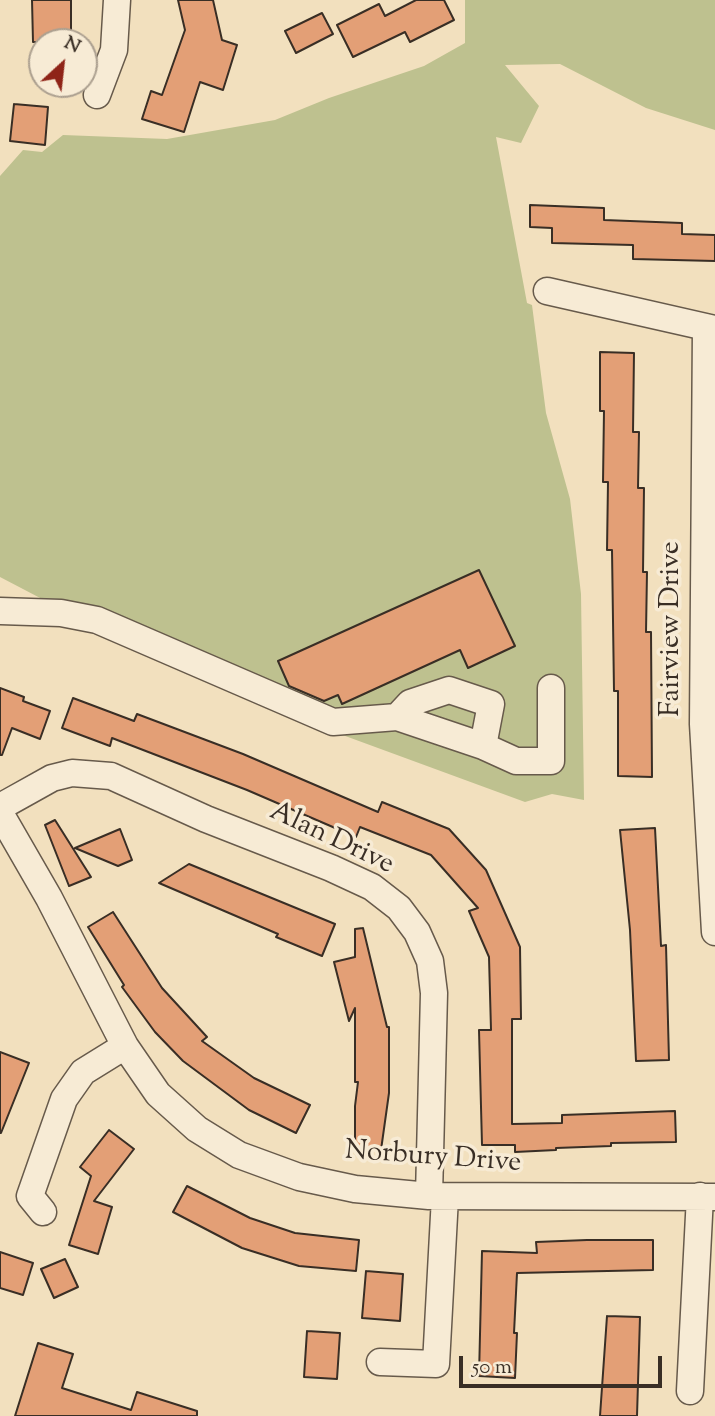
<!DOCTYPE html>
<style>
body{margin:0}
#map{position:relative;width:715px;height:1416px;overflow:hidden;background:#f2e0be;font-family:"Sorts Mill Goudy",serif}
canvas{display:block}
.north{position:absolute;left:28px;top:28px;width:70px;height:70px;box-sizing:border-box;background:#f7ebd5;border:2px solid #ab9f8f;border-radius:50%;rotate:27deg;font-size:19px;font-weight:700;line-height:28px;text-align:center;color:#392e25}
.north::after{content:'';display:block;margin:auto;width:24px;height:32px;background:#8f2418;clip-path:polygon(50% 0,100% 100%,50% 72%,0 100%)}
.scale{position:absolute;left:459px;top:1356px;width:203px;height:32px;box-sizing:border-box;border:4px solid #392e25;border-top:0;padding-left:9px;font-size:21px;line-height:24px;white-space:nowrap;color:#392e25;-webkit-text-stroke:5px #f7ebd5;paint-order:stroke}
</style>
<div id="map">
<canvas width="715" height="1416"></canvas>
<div class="north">N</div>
<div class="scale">50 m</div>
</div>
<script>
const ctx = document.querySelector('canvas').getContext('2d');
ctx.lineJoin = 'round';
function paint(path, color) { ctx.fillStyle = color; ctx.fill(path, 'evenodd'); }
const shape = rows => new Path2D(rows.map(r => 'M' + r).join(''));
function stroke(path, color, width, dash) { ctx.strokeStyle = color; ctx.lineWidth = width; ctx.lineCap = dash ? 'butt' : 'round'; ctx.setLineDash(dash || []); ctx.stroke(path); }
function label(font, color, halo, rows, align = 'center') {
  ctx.font = font + ' "Sorts Mill Goudy",serif'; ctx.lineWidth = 7; ctx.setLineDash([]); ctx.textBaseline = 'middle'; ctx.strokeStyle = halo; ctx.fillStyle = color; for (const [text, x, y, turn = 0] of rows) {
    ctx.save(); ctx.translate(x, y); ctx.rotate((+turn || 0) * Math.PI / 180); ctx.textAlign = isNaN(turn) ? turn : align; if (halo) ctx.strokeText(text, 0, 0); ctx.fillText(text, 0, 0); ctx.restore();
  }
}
const green = shape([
 [465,0,715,0,715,130,646,108,560,64,505,65,539,106,521,143,496,137,527,303,532,305,546,413,570,499,581,594,584,800,552,794,525,802,299,719,44,600,0,577,0,176,23,150,42,152,63,135,167,139,275,120,329,98,424,66,465,43]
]);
const building = shape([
 [32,0,71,0,71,42,33,42,32,0],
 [178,0,213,0,222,40,237,45,223,90,200,82,184,132,142,119,151,91,162,95,185,30,178,0],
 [416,0,444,0,454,20,410,42,405,32,353,57,337,25,379,4,385,16,416,0],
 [322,13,333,34,296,53,285,31,322,13],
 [14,104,48,107,45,145,10,141,14,104],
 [530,205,604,208,604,220,682,223,682,234,715,235,715,261,633,259,633,245,552,243,552,228,530,227,530,205],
 [600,352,634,353,633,432,639,432,638,488,644,488,643,572,647,572,646,632,651,632,652,777,618,776,618,691,614,691,612,550,607,550,608,482,603,482,604,411,600,411,600,352],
 [479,570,515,646,468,668,460,650,342,704,338,695,324,701,289,686,278,661,479,570],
 [0,688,24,697,23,701,50,711,40,739,12,728,2,755,0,755,0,688],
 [73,698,134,721,137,714,243,754,378,812,382,802,449,829,486,870,520,947,521,1019,512,1019,512,1124,562,1123,562,1115,675,1111,676,1142,611,1143,611,1146,556,1148,556,1150,515,1152,515,1145,482,1145,479,1030,491,1030,489,957,469,911,478,908,431,855,360,827,356,837,247,790,112,738,110,746,62,728,73,698],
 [55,820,91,877,69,886,45,825,55,820],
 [655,828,661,946,666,945,669,1060,636,1061,630,930,620,830,655,828],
 [120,829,132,860,118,866,75,848,120,829],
 [189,864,335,924,322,956,276,937,278,934,159,883,189,864],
 [113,912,162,988,207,1037,202,1041,254,1078,310,1105,296,1133,249,1110,183,1061,155,1032,122,987,124,985,88,927,113,912],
 [363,928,387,1027,389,1027,389,1093,381,1150,355,1147,355,1106,358,1082,355,1082,355,1008,349,1021,334,962,355,957,355,929,363,928],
 [0,1052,29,1063,1,1133,0,1133,0,1052],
 [109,1130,134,1149,94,1201,112,1207,98,1254,69,1245,91,1176,80,1167,109,1130],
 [187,1186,250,1218,295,1233,359,1240,356,1271,299,1266,242,1248,173,1212,187,1186],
 [587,1240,653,1240,653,1270,517,1273,514,1333,517,1333,515,1378,479,1376,482,1251,537,1253,536,1242,587,1240],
 [0,1252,33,1263,23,1295,0,1288,0,1252],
 [65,1259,78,1287,54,1298,41,1269,65,1259],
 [366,1271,403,1274,400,1321,362,1318,366,1271],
 [607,1316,640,1317,637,1416,600,1416,607,1316],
 [307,1331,340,1333,337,1379,304,1377,307,1331],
 [38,1343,73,1354,62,1388,131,1410,137,1392,197,1411,197,1416,15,1416,38,1343]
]);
const minor = shape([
 [97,95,114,50,117,0],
 [547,291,715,329],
 [706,327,703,724,715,932],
 [0,611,61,613,97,620,333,722,397,717,483,746,516,761,551,761,551,688],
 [397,717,410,703,449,690,491,704,483,746],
 [0,807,52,778,72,773,111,776,206,819,331,868,372,887,399,908,417,932,430,961,434,993,429,1196],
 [0,813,49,898,125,1046,158,1094,197,1129,239,1155,299,1177,355,1189,429,1196,715,1197],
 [43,1212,30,1196,64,1099,83,1072,125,1046],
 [380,1362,436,1364,445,1197],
 [690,1391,700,1196]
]);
const streetNames = [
 ["Fairview Drive",673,629,-90],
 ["Alan Drive",331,840,25],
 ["Norbury Drive",433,1159,4]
];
paint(green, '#bec18f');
paint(building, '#e39f76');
stroke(building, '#392e25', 2);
stroke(minor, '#675a4b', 29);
stroke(minor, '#f7ebd5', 26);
label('28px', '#392e25', '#f7ebd5', streetNames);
</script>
